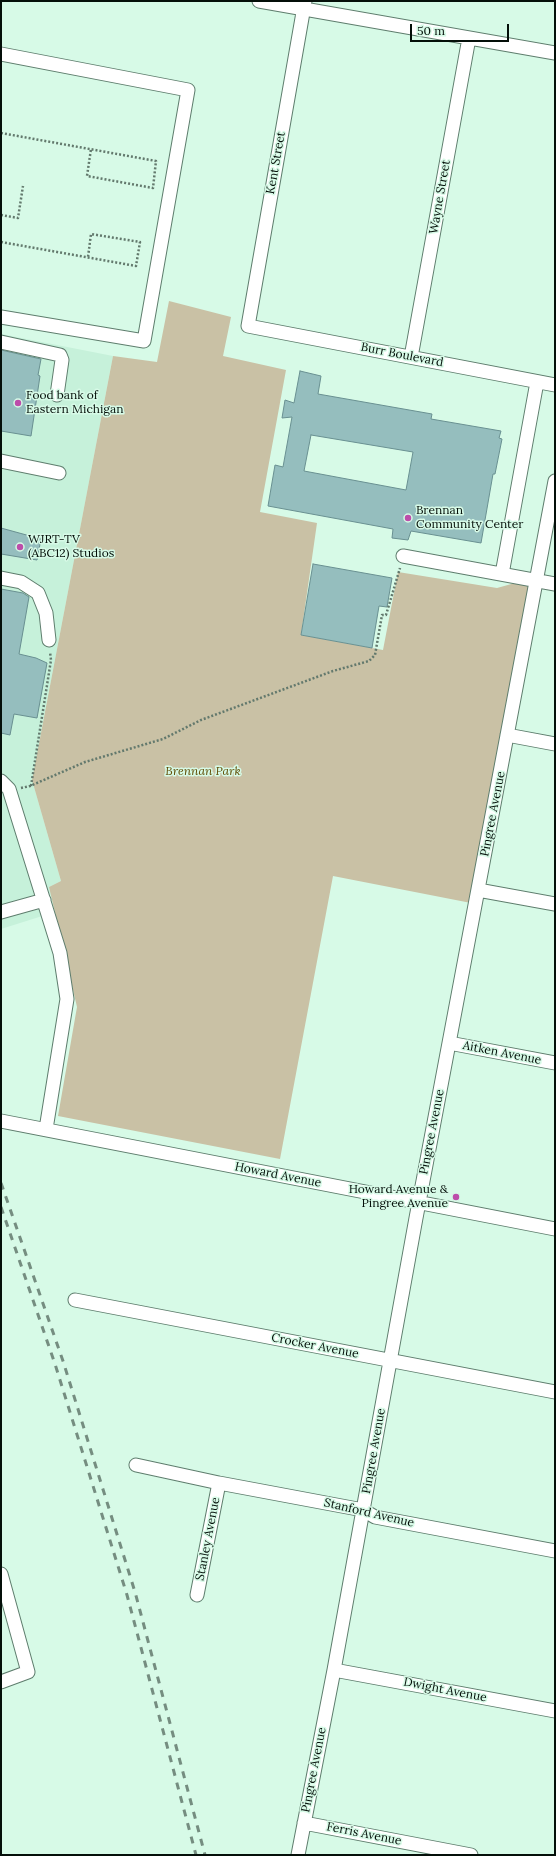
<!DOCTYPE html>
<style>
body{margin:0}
#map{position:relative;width:556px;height:1856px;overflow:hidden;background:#d7fae7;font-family:Lora,serif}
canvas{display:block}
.frame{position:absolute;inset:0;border:2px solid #040f09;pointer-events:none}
.scale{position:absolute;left:410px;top:24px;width:99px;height:18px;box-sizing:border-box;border:2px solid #040f09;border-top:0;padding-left:5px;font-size:12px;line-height:14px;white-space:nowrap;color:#040f09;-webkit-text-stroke:3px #d7fae7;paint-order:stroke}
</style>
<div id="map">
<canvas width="556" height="1856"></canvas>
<div class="frame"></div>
<div class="scale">50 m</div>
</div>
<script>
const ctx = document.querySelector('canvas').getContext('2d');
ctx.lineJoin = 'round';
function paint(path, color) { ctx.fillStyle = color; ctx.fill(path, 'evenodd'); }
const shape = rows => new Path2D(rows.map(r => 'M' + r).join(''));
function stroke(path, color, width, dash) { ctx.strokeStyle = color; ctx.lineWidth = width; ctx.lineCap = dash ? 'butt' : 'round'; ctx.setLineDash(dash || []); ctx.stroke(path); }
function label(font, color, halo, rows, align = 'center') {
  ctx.font = font + ' Lora,serif'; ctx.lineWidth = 3; ctx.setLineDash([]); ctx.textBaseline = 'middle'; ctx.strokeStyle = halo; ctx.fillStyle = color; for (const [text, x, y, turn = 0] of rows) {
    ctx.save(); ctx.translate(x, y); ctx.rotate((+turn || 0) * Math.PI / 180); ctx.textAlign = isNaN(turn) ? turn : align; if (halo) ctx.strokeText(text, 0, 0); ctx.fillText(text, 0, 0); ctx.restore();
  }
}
const built = shape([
 [1,334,113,356,32,780,61,881,49,887,55,912,1,929]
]);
const green = shape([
 [169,301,231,317,223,356,286,370,260,512,317,523,301,635,383,650,398,572,497,588,515,583,529,585,471,903,333,876,280,1159,58,1116,77,1007,49,887,61,881,32,780,113,356,157,362]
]);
const building = shape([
 [1,350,41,359,38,375,40,376,31,436,1,431,1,350],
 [300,371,321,376,318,394,432,414,431,419,501,431,499,438,502,439,495,474,493,474,481,543,411,531,408,540,392,538,393,529,268,506,275,465,283,467,292,417,282,418,285,400,294,403,300,371],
 [311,435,413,452,406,490,304,471,311,435],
 [1,528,41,539,37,560,1,554,1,528],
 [313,564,392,578,387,607,379,606,372,648,301,635,313,564],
 [1,589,23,593,29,597,19,654,36,658,47,663,37,718,14,714,10,735,1,733,1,589]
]);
const path = shape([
 [1,133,156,161,153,188,87,176,91,149],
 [1,215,18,218,23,186],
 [1,242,136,266,140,242,91,234,88,257],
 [31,786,51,660,50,652],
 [21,788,30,786,85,762,163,739,201,720,333,671,369,661,375,655,382,615,386,615,400,568]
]);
const minor = shape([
 [259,1,555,53],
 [305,1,248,326,555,385],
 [1,54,188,90,144,341,1,317],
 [1,342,60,355,62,360,57,395],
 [411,357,469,38],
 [1,461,59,473],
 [403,556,555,584],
 [502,574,537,382],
 [1,578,21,582,38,593,46,613,49,640],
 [507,735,555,744],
 [1,781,9,789,60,953,67,999,46,1129],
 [478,890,555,904],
 [1,912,44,900],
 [449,1043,555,1063],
 [1,1121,555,1229],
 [75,1300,555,1392],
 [136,1465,219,1483,363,1510,375,1517,555,1551],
 [1,1574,28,1672,1,1682],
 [197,1595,219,1483],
 [334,1670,555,1711],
 [304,1823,471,1855],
 [298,1855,334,1670,416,1218,555,481]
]);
const rail = shape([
 [1,1183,63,1361,135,1592,205,1855],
 [1,1207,55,1364,127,1595,196,1855]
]);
const markers = [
 [18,403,4,"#bd4daa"],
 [408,518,4,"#bd4daa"],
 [20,547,4,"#bd4daa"],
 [456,1197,4,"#bd4daa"]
];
const streetNames = [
 ["Kent Street",276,163,-80],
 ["Wayne Street",440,197,-80],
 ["Burr Boulevard",402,355,11],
 ["Pingree Avenue",493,814,-79],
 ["Aitken Avenue",502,1053,11],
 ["Pingree Avenue",432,1132,-79],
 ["Howard Avenue",278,1175,11],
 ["Crocker Avenue",315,1346,11],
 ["Pingree Avenue",374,1451,-80],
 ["Stanford Avenue",369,1513,13],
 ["Stanley Avenue",208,1539,-79],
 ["Dwight Avenue",445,1690,11],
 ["Pingree Avenue",314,1770,-79],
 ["Ferris Avenue",364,1834,11]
];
const poiNames = [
 ["Food bank of",26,396],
 ["Eastern Michigan",26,410],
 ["Brennan",416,511],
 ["Community Center",416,525],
 ["WJRT-TV",28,540],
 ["(ABC12) Studios",28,554],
 ["Howard Avenue &",448,1190,"right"],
 ["Pingree Avenue",448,1204,"right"]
];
const parkNames = [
 ["Brennan Park",203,772]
];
paint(built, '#c6f1da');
paint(green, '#c9c1a5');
paint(building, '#95bebe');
stroke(building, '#699091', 1);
stroke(minor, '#5e7d6d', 15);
stroke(path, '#63796d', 2.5, [2, 2]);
stroke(minor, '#fff', 13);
stroke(rail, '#758d80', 3, [7, 7]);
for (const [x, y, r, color] of markers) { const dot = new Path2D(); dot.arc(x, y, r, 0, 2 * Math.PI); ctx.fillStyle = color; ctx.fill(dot); stroke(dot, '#d7fae7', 1.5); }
label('12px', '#040f09', '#d7fae7', streetNames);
label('12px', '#040f09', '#d7fae7', poiNames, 'left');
label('italic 12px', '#614f07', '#d7fae7', parkNames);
</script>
